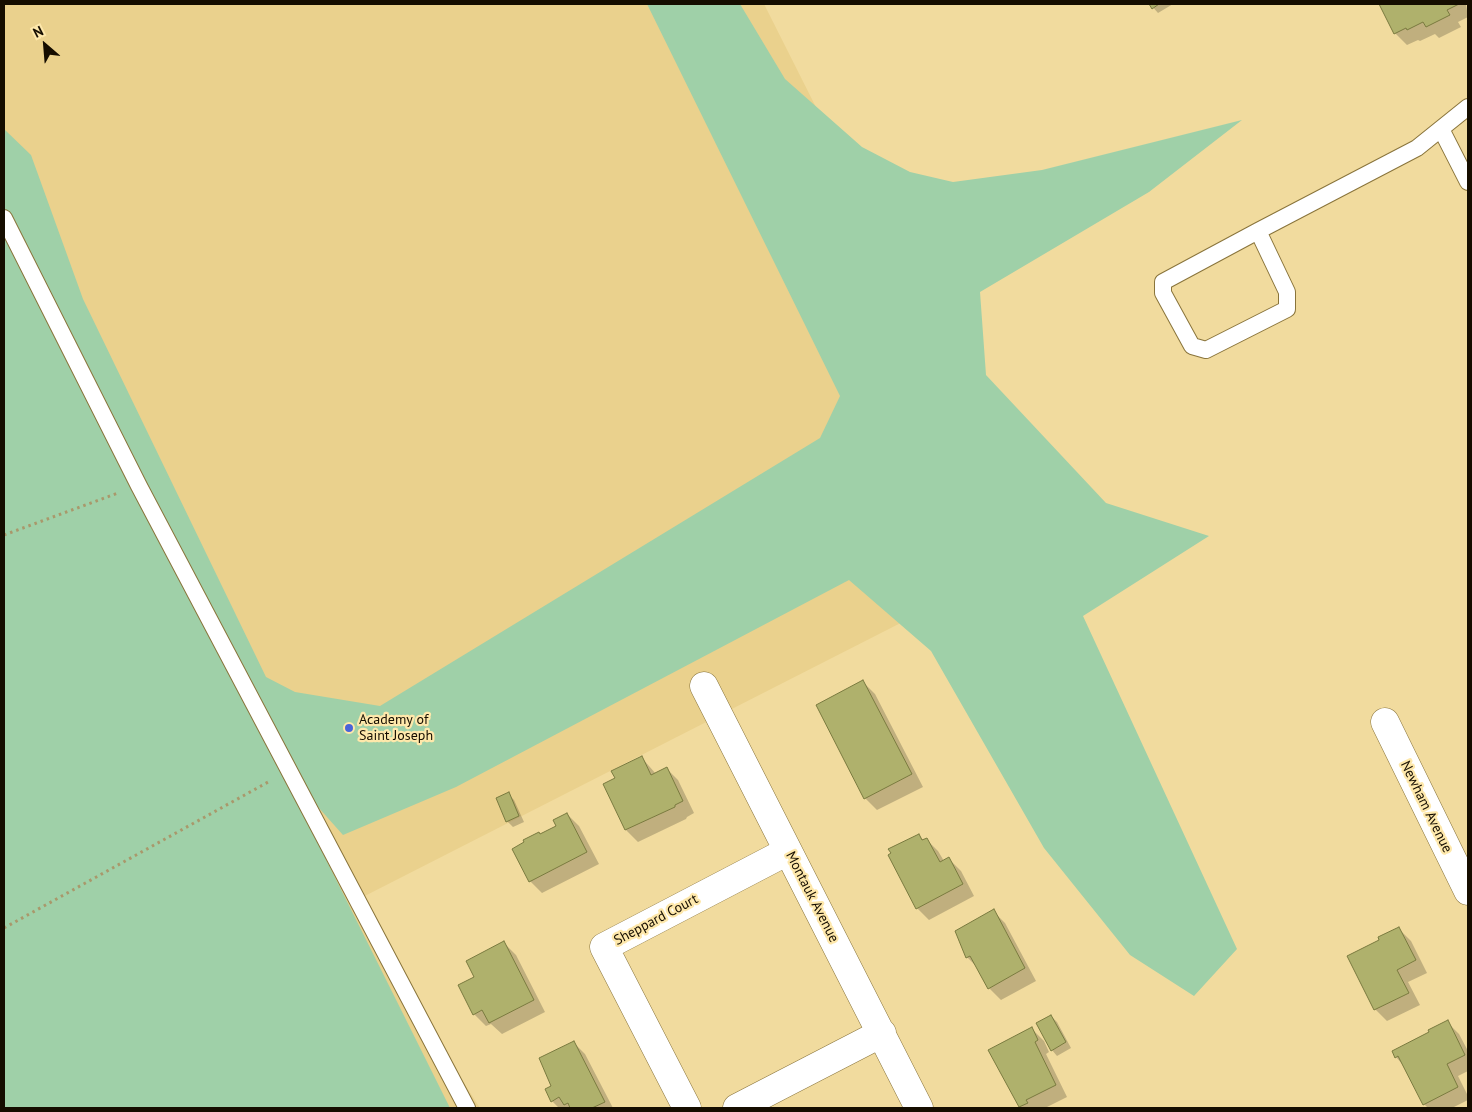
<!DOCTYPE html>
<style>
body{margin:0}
#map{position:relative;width:1472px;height:1112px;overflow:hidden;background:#f1db9e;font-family:"PT Sans",sans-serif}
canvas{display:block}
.frame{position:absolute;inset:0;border:5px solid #150d00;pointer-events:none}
.north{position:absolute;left:20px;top:20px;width:50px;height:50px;-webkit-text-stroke:4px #fee8ab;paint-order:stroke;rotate:333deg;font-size:14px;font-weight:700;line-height:20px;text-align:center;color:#150d00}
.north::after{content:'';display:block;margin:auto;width:18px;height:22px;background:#150d00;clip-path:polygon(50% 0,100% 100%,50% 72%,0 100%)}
</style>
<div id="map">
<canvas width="1472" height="1112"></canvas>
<div class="frame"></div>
<div class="north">N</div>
</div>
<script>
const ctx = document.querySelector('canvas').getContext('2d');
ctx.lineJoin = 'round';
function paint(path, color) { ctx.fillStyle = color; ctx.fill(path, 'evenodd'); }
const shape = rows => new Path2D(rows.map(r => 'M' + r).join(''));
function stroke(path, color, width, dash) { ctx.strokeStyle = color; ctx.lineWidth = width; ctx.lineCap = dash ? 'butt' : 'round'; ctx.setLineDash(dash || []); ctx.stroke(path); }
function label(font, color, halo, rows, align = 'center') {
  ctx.font = font + ' "PT Sans",sans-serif'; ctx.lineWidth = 4.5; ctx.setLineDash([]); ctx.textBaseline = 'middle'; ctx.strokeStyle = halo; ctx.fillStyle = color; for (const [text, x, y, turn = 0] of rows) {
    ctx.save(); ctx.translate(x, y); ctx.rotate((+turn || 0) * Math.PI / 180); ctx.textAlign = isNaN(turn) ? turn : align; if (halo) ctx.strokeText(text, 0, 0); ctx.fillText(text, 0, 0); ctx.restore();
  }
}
const built = shape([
 [4,4,764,4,1040,552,349,904,480,1108,4,1108]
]);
const green = shape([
 [647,4,740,4,785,79,862,147,910,172,953,182,1042,170,1242,120,1149,192,980,292,986,375,1106,503,1209,536,1083,616,1237,949,1194,996,1130,955,1044,848,931,651,849,580,456,787,343,835,277,761,450,1108,4,1108,4,129,31,155,83,299,266,677,295,692,380,706,820,438,840,396]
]);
const shadow = shape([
 [1150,4,1173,4,1158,13],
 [1380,4,1466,4,1468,17,1458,22,1461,27,1439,38,1435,34,1420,41,1418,40,1407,45,1395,33],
 [863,682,875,694,923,787,877,810,865,798],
 [642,758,656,774,666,768,678,780,694,813,687,817,686,819,638,842,626,830,604,785,616,779],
 [508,794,514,800,524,822,513,827,507,821],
 [567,814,579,826,599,864,542,893,530,881,540,835,558,826],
 [919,835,924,841,926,839,938,851,944,861,949,859,961,871,974,896,929,920,917,908],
 [993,911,1005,923,1036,981,1001,1000,989,988,978,968,967,957],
 [1399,929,1411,941,1427,973,1408,982,1420,1005,1387,1021,1375,1009,1381,940],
 [504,943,516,955,545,1012,502,1034,491,1024,486,1026,474,1014,476,978],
 [1051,1016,1057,1022,1071,1048,1057,1056,1052,1050],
 [1447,1022,1459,1034,1468,1051,1468,1071,1458,1076,1468,1096,1468,1100,1452,1108,1428,1108,1424,1104,1404,1066,1396,1057,1393,1052,1431,1033],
 [1032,1029,1044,1041,1049,1052,1046,1054,1067,1097,1045,1108,1022,1108,1020,1107],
 [573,1042,585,1054,613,1108,559,1108,552,1101,553,1087]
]);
const building = shape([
 [1149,4,1159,4,1152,9,1149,4],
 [1379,4,1459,4,1447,10,1450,15,1426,27,1423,22,1407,30,1406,28,1394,34,1379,4],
 [863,680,912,774,864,799,816,705,863,680],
 [642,756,651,775,667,767,683,801,675,805,675,807,625,830,603,784,615,778,611,771,642,756],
 [509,792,519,816,506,822,496,798,509,792],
 [567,813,587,852,529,882,512,849,524,842,523,840,539,832,540,834,556,826,553,820,567,813],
 [919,834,922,840,927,838,940,862,949,857,963,884,916,909,888,855,891,853,888,849,919,834],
 [994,909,1025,968,988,989,970,956,966,958,955,931,994,909],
 [1399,927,1416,960,1397,970,1409,993,1374,1010,1347,956,1379,940,1378,937,1399,927],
 [504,941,534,1000,489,1023,482,1010,473,1015,458,985,474,977,466,961,504,941],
 [1051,1015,1066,1042,1051,1051,1036,1023,1051,1015],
 [1448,1020,1465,1055,1447,1064,1458,1087,1423,1105,1398,1056,1395,1058,1392,1051,1429,1032,1428,1030,1448,1020],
 [1032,1027,1038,1040,1035,1042,1056,1085,1026,1100,1028,1103,1019,1107,988,1050,1032,1027],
 [574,1041,605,1102,592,1108,570,1108,568,1103,564,1105,559,1097,551,1102,545,1089,551,1086,539,1058,574,1041]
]);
const path = shape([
 [4,535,118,493],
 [4,928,270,781]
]);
const lane = shape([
 [1441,129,1468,182],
 [4,218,139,486,467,1108],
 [1258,231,1287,292,1287,309,1206,350,1192,346,1163,293,1163,282,1258,231,1417,148,1468,107]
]);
const street = shape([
 [704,686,919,1108],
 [1385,722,1468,891],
 [687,1108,604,947,788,851],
 [737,1108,882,1033]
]);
const markers = [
 [349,728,5,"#4a64d8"]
];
const poiNames = [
 ["Academy of",359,720],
 ["Saint Joseph",359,736]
];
const streetNames = [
 ["Newham Avenue",1426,807,64],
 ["Montauk Avenue",812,897,63],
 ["Sheppard Court",656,920,-28]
];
paint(built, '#ead18d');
paint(green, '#9fd0a8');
paint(shadow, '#0003');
paint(building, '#afb16c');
stroke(building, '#797a3f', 1);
stroke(lane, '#89743b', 18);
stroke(street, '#89743b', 29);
stroke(path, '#a9986b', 3, [2.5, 4]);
stroke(lane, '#fff', 16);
stroke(street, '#fff', 28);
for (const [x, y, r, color] of markers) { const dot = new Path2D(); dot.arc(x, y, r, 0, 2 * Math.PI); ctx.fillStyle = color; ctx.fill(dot); stroke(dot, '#fee8ab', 2); }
label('14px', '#150d00', '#fee8ab', poiNames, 'left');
label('14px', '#150d00', '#fee8ab', streetNames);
</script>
